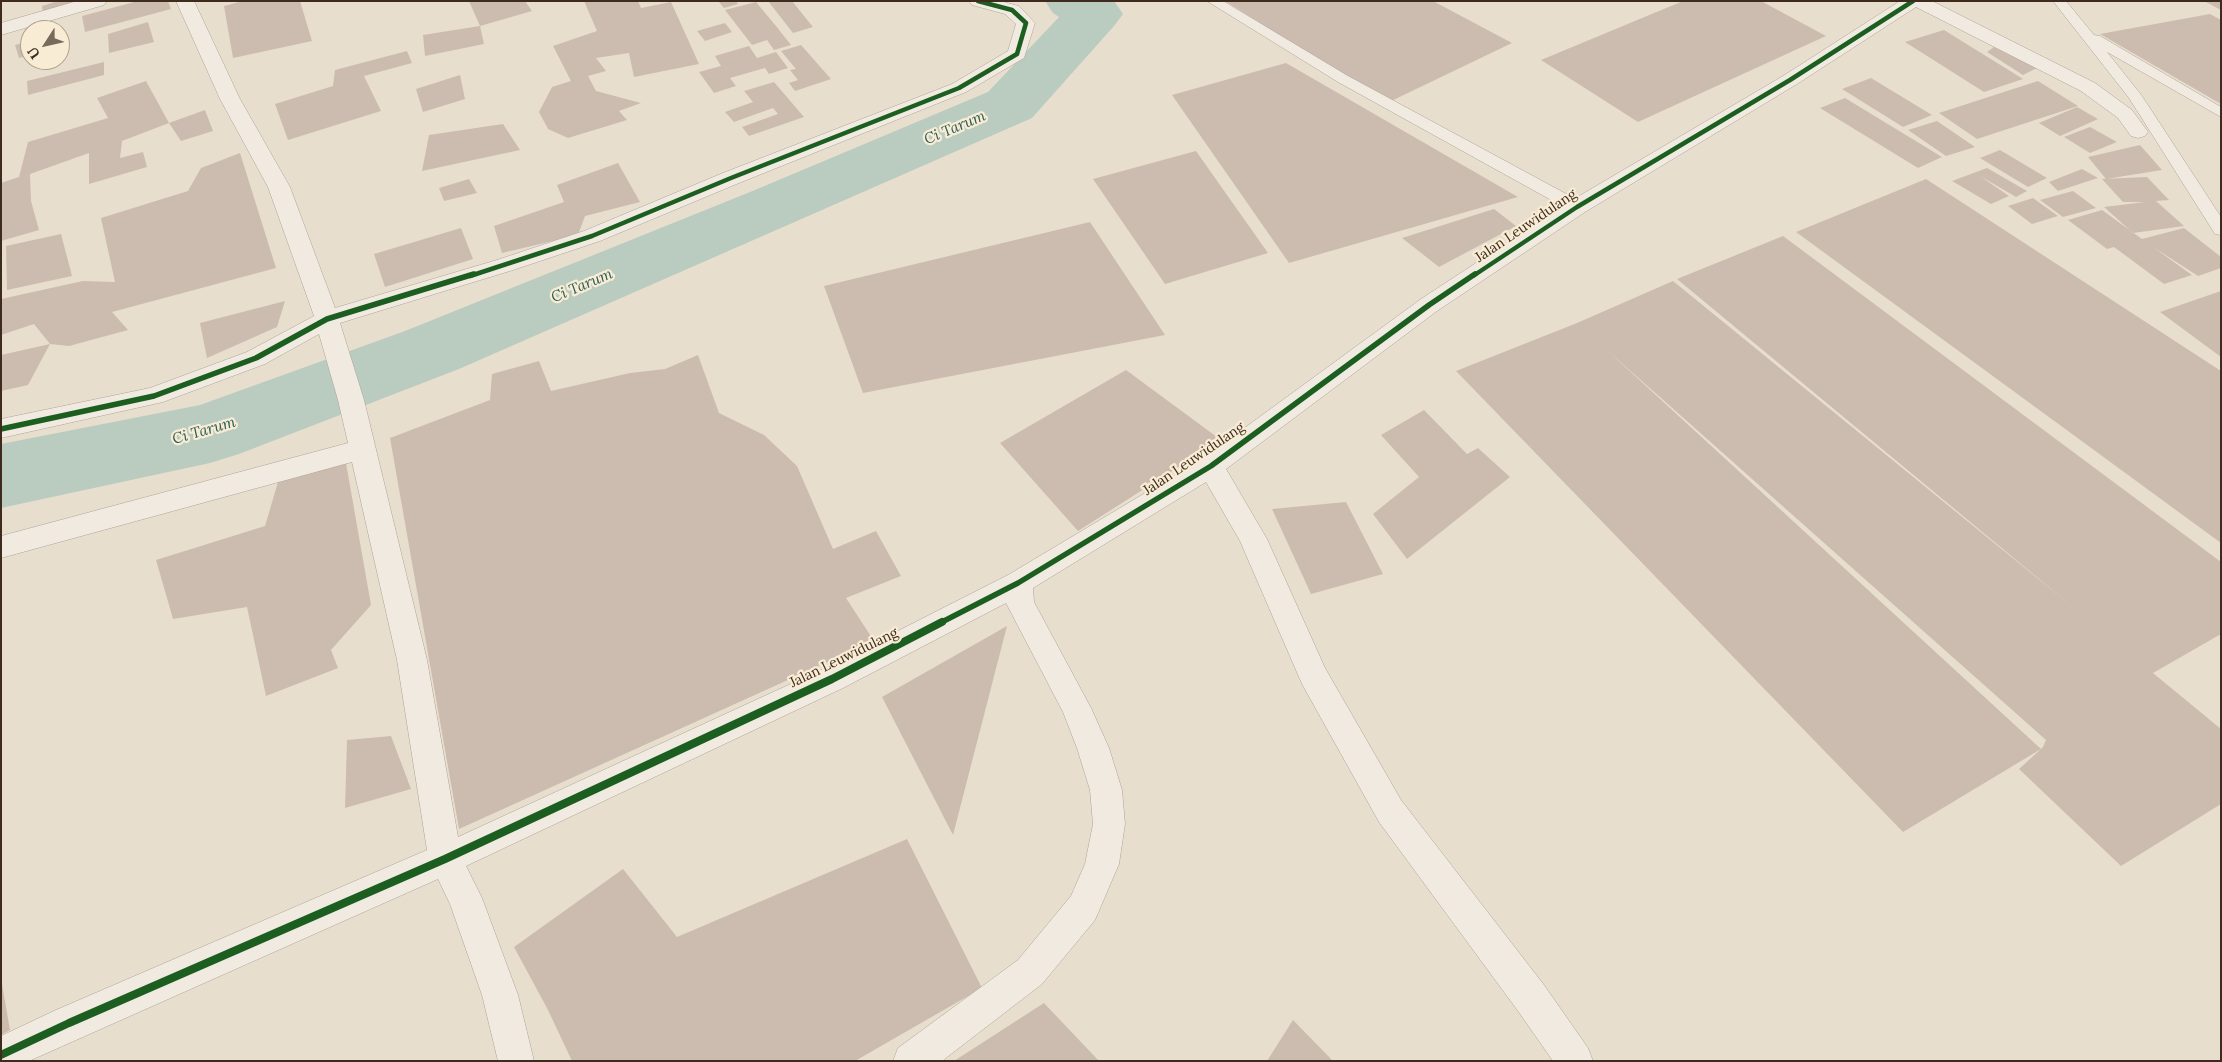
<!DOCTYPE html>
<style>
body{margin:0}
#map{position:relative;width:2222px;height:1062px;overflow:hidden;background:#e8dece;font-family:Lora,serif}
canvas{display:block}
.frame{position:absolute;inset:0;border:2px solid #3e2b1e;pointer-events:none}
.north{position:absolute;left:20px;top:20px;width:50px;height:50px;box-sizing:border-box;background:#f9ecd5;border:1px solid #ae9f8c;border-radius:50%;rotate:235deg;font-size:14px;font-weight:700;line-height:20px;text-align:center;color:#3e2b1e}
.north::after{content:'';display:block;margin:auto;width:18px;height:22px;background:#7a6a5c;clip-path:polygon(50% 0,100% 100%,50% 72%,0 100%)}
</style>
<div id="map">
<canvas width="2222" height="1062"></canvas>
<div class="frame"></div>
<div class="north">U</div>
</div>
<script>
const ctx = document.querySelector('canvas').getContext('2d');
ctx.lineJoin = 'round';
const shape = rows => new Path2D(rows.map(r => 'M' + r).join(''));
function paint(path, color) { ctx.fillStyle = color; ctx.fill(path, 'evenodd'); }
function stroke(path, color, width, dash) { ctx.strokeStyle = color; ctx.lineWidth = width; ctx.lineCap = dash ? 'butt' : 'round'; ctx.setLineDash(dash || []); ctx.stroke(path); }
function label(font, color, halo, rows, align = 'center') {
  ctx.font = font + ' Lora,serif'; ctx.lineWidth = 4.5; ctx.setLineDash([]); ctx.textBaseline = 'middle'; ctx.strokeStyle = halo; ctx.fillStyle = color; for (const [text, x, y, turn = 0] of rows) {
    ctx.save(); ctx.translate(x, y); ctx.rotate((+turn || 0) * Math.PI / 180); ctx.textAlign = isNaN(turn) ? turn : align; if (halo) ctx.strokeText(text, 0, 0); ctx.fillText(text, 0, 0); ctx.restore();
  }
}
const river = shape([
 [1045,1,1114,1,1123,14,1114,26,1032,118,459,369,239,454,210,463,1,508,1,444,200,405,405,331,755,190,988,92,1059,17,1053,13,1045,1]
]);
const building = shape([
 [58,1,86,1,43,13,42,6],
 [138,1,168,1,171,9,85,32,82,16],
 [243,1,300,1,312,41,233,58,224,6],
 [469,1,525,1,532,11,480,26],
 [584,1,638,1,641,8,671,2,699,64,634,77,629,53,596,58,606,71,588,76,596,91,641,103,619,111,627,120,568,138,548,129,539,112,552,87,571,81,553,46,597,31],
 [718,1,736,1,738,4,724,8],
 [768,1,792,1,813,27,793,33],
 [1225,1,1433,1,1512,43,1387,103],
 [1683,1,1761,1,1826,36,1638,122,1541,60],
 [2204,1,2221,1,2221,10],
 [756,2,776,26,791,45,774,50,767,40,752,45,725,10],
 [2210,14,2221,20,2221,104,2100,34],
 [148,22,154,42,109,53,108,34],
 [725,23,732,32,705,41,697,31],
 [480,26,484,44,425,56,423,35],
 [1944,30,2023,79,1984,92,1905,42],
 [62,33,66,46,60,48,60,34],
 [30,41,30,55,19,58,15,45],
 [801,45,831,79,795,91,789,83,798,80,790,70,796,69,781,51],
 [749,46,757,58,776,52,788,68,769,74,765,68,730,78,736,86,714,93,699,72,721,66,715,56],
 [1994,47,2037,68,2023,75,1987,52],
 [407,51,412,63,364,76,381,111,288,140,275,104,333,86,335,70],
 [104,62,104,75,28,95,27,81],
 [1286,63,1518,197,1289,263,1172,95],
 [460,75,465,99,423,112,416,89],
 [1871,78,1932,115,1903,127,1842,89],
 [146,81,169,123,205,110,213,131,181,141,169,123,122,141,120,158,143,152,147,167,89,184,89,153,30,174,31,201,39,230,1,241,1,183,19,177,28,142,108,118,97,98],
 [2038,81,2078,106,1977,139,1939,113],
 [774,82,804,117,749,136,742,127,778,114,773,108,734,122,725,112,753,102,744,91],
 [1845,98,1942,157,1918,168,1820,108],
 [2077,107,2098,119,2060,136,2039,123],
 [1937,121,1975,147,1946,156,1908,130],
 [503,124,520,150,422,171,429,135],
 [2090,127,2117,142,2090,153,2064,137],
 [2140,145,2162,170,2106,179,2088,157],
 [2000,150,2047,178,2028,187,1980,158],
 [1196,151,1268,253,1165,284,1093,179],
 [240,153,276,268,112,312,128,330,69,346,50,344,34,324,1,335,1,299,83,281,115,282,101,218,188,191,201,168],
 [618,163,640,202,585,216,578,235,502,253,494,226,564,202,557,185],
 [1987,168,2027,191,2016,197,1980,176,2009,196,1991,204,1952,181],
 [2082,169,2098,178,2058,191,2049,182],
 [2147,177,2169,200,2156,201,2184,226,2133,233,2104,207,2145,202,2123,202,2102,179],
 [469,179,477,193,444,201,439,188],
 [1926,179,2221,371,2221,543,1796,232],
 [2073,191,2096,208,2063,217,2040,200],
 [2033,198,2058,216,2032,224,2008,206],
 [1494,209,1516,226,1439,267,1402,238],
 [2102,210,2142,239,2184,228,2221,257,2221,268,2198,276,2153,247,2192,275,2164,284,2114,247,2107,249,2068,220],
 [1090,222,1165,335,863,393,824,286],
 [461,228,473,259,385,287,374,254],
 [61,234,72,276,7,290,6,246],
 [1783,236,2221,562,2221,634,2153,673,2221,729,2221,804,2121,866,2019,769,2041,749,1903,832,1456,371,1577,323,1673,281,2074,608,1677,279],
 [1608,351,2046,740,2043,747,2041,749],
 [2221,291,2221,357,2160,312],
 [285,301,277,327,207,358,200,323],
 [50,344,28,385,1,391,1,355],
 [698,355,719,413,764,435,797,466,833,549,876,531,901,576,846,598,874,641,459,829,390,438,490,400,492,374,539,361,551,391,630,373,665,369],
 [1126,370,1221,440,1078,531,1000,443],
 [1424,410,1467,454,1478,448,1510,477,1407,559,1373,514,1419,477,1381,435],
 [346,463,371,605,331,650,338,668,266,696,247,607,173,619,156,560,265,526,278,482],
 [1346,502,1383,574,1311,594,1272,509],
 [1007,626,953,835,882,697],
 [391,736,411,789,345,808,347,740],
 [907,839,982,988,855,1061,572,1061,548,1010,514,947,623,869,677,937],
 [2,984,10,1030,1,1035,1,985],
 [1044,1003,1099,1061,954,1061],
 [1293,1020,1333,1061,1267,1061]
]);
const service = shape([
 [1207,1,1223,1,1348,76,1583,203,1585,207,1583,211,1571,211,1338,82,1207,1],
 [2053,1,2066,1,2094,35,2100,36,2221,107,2221,117,2107,52,2142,96,2221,217,2221,235,2215,234,2129,98,2053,1]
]);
const minor = shape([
 [77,1,107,1,104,5,1,35,1,23,77,1],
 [176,1,194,1,240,99,290,187,335,308,497,260,584,231,723,173,952,84,1008,51,1016,24,1005,14,972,5,969,1,1000,1,1019,6,1035,23,1024,58,966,92,739,183,600,241,513,270,340,323,364,400,427,660,458,837,821,670,1008,575,1202,459,1421,299,1569,202,1783,76,1900,1,1932,1,2095,83,2132,110,2148,132,2145,136,2138,138,2131,136,2118,118,2081,91,1916,7,1797,84,1585,212,1437,311,1226,469,1267,539,1325,668,1401,800,1544,985,1588,1048,1593,1061,1553,1061,1518,1011,1379,822,1302,684,1240,541,1206,482,1033,588,1034,602,1091,708,1109,748,1122,790,1125,824,1119,864,1095,920,1042,984,942,1061,893,1061,898,1048,1018,960,1071,896,1085,864,1093,824,1090,790,1077,748,1063,712,1006,603,843,688,466,866,482,898,518,995,534,1061,498,1061,482,995,450,904,438,879,29,1061,1,1061,1,1036,56,1010,427,850,397,660,352,462,1,558,1,536,348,443,338,400,319,334,265,364,163,402,1,438,1,419,150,388,247,352,314,316,268,187,220,99,176,1]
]);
const cyclewayFar2 = shape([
 [470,276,592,236,731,178,959,88,1017,54,1026,23,1012,10,978,1],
 [1473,276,1577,207,1790,80,1913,1]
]);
const cyclewayFar1 = shape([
 [1,429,154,396,256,358,327,319,474,274],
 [940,623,1018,583,1211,466,1429,305,1475,274]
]);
const cycleway = shape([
 [1,1055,69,1023,445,859,832,679,942,622]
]);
const streetNames = [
 ["Jalan Leuwidulang",1526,226,-34],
 ["Jalan Leuwidulang",1194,459,-34],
 ["Jalan Leuwidulang",844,658,-26]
];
const waterNames = [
 ["Ci Tarum",955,128,-23],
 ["Ci Tarum",582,286,-23],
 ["Ci Tarum",204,431,-16]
];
paint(river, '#baccc0');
paint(building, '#ccbcaf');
stroke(service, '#ada397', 1);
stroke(minor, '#ada397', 1);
paint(service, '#f0eae1');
paint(minor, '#f0eae1');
stroke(cyclewayFar2, '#1b5e20', 4.5);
stroke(cyclewayFar1, '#1b5e20', 5.5);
stroke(cycleway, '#1b5e20', 8);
label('14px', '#3e2b1e', '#f9ecd5', streetNames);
label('italic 15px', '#2b5f58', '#f9ecd5', waterNames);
</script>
